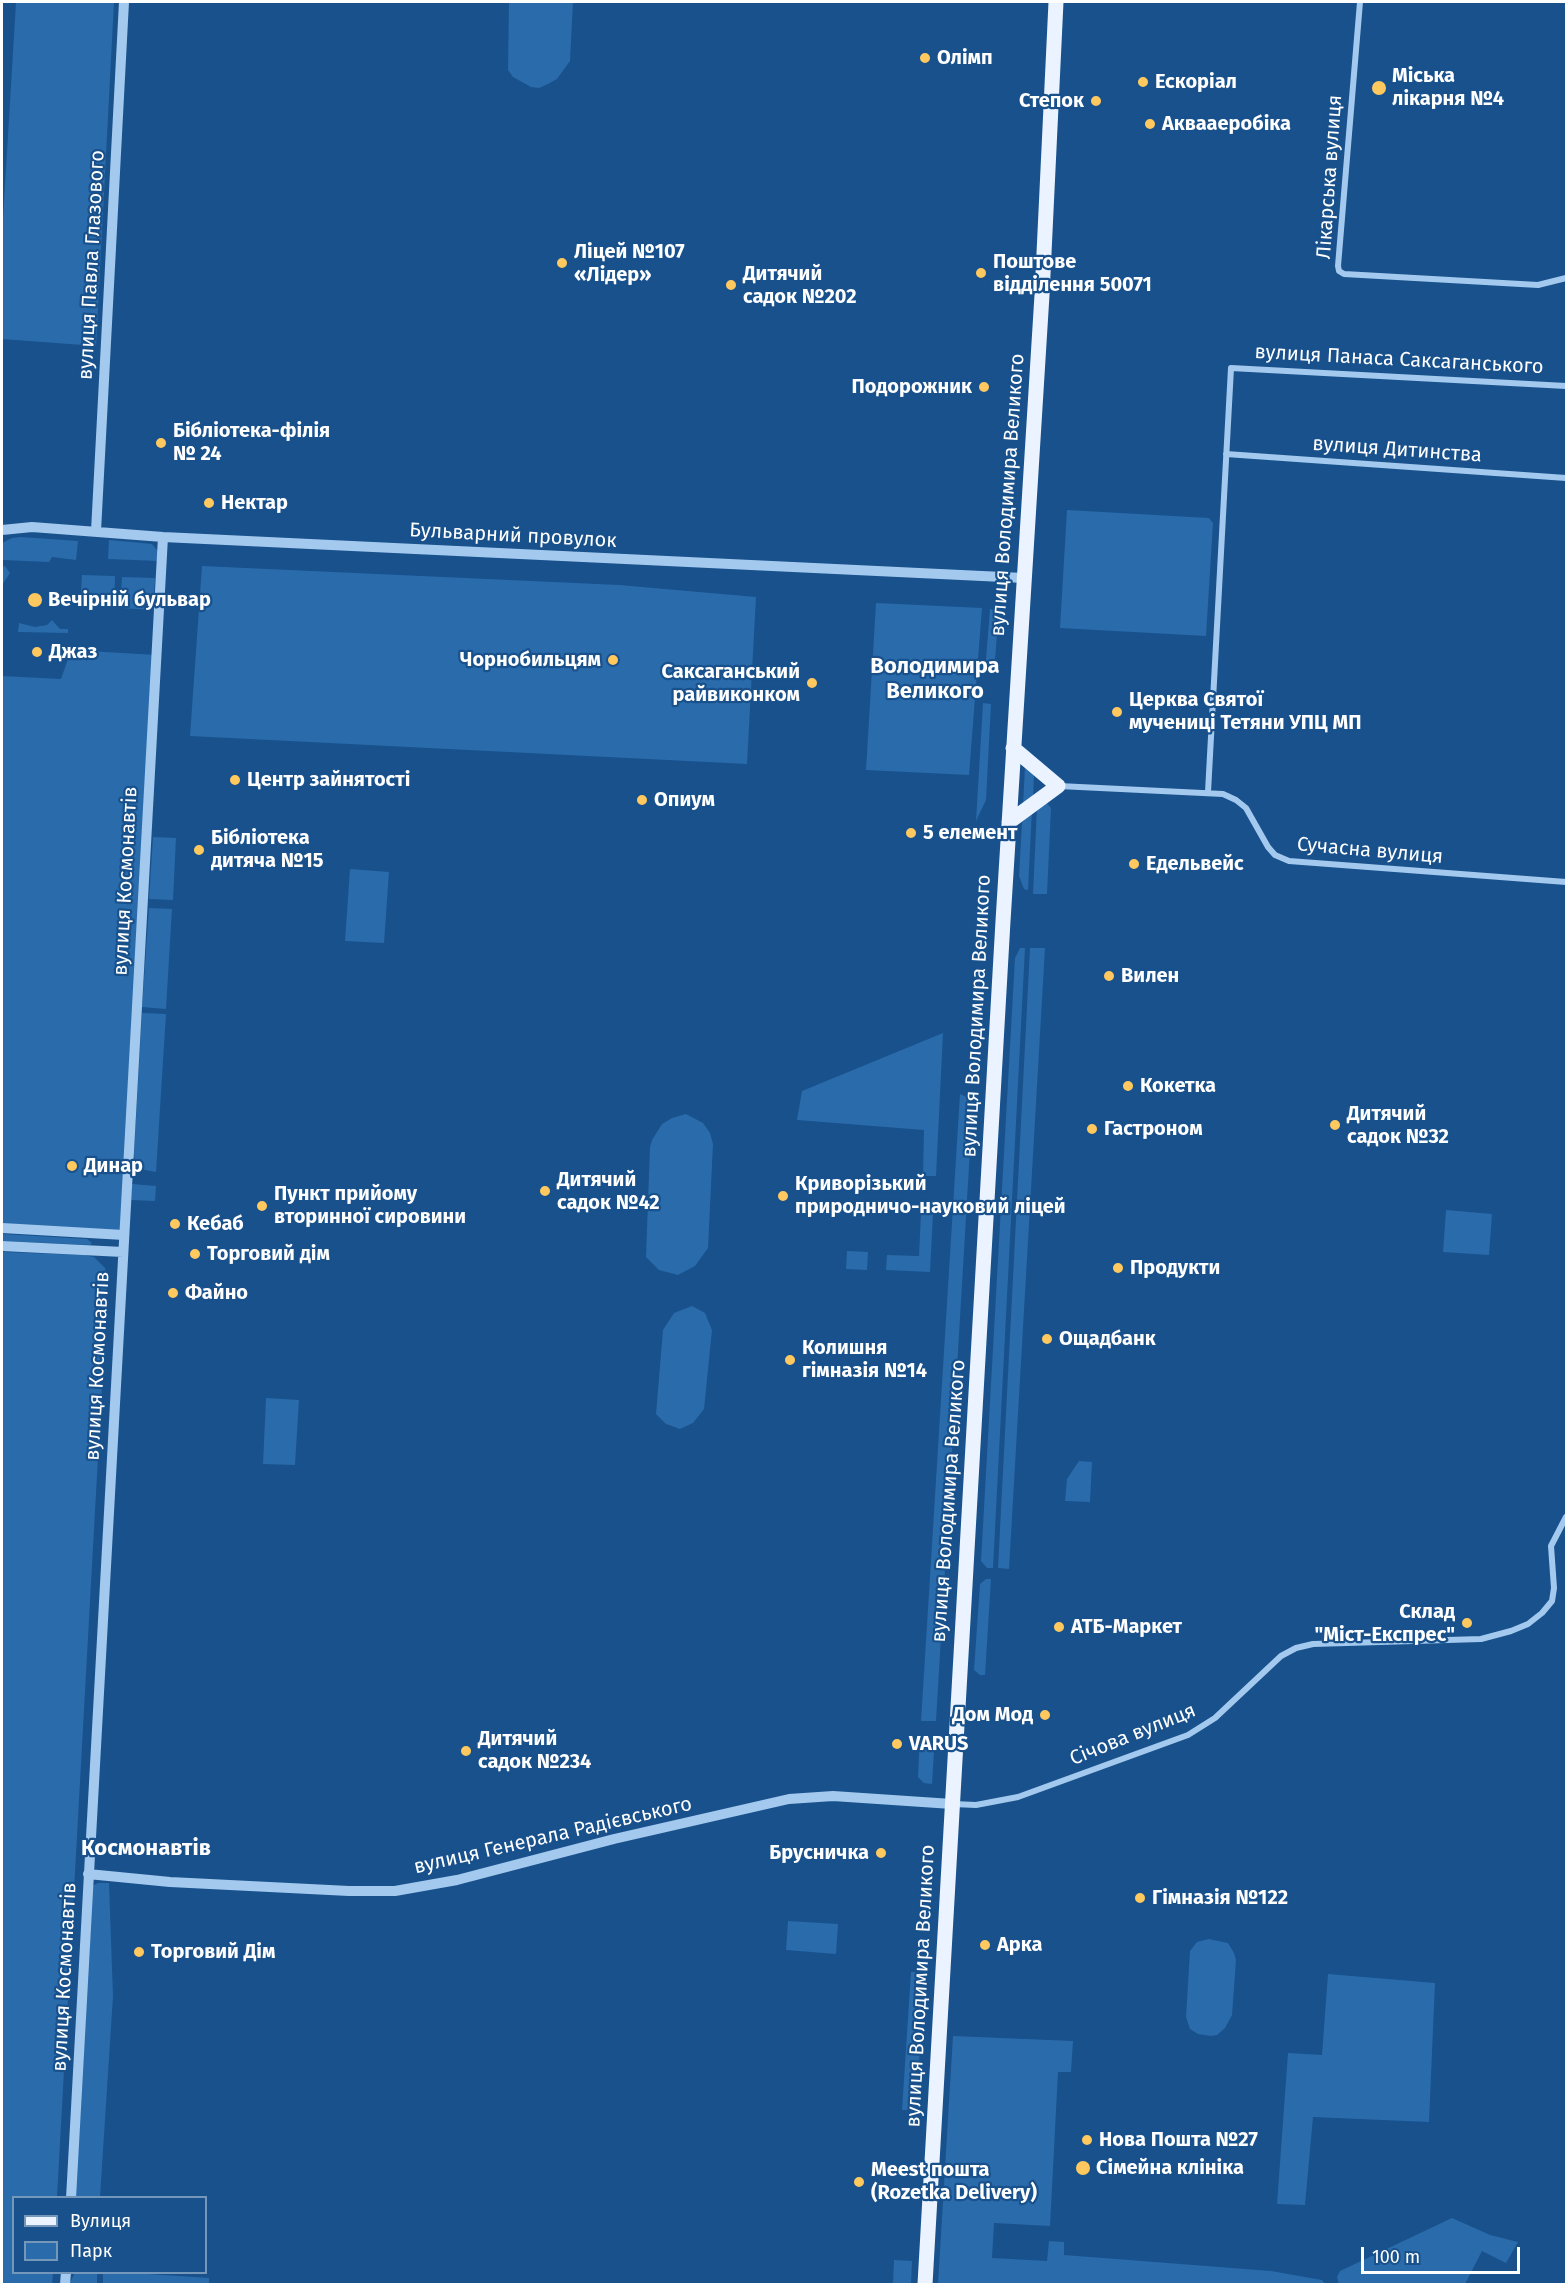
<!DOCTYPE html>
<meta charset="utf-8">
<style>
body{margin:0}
#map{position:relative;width:1568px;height:2286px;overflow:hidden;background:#18518c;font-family:"Fira Sans",sans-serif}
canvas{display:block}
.frame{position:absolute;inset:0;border:3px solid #fff;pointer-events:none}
.legend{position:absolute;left:12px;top:2196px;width:195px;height:78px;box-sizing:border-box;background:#18518c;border:2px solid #7497ba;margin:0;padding:8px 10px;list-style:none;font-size:18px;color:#fff}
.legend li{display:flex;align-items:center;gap:12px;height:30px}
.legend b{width:30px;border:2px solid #7497ba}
.scale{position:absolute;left:1361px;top:2247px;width:159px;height:27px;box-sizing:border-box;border:3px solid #fff;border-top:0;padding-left:8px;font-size:18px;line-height:21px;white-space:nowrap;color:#fff;-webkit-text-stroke:4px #18518c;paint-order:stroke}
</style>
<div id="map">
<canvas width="1568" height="2286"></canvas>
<div class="frame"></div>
<ul class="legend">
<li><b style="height:8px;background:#eaf3ff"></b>Вулиця</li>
<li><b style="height:16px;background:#2a6bab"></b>Парк</li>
</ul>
<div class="scale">100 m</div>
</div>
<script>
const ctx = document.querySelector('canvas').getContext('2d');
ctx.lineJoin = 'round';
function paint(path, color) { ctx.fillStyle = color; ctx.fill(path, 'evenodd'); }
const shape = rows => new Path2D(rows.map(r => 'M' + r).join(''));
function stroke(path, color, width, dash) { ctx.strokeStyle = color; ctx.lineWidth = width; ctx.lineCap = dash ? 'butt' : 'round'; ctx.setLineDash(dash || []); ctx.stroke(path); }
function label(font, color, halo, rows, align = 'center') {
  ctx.font = font + ' "Fira Sans",sans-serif'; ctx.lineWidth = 4.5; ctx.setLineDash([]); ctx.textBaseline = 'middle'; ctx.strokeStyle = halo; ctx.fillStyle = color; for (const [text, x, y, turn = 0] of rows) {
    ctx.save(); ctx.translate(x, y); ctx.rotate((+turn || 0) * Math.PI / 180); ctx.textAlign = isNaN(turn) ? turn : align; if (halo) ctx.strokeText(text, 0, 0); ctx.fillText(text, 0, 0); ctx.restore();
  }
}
const green = shape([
 [16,2,114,2,96,346,2,339,2,235],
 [509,2,573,2,570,61,557,79,548,84,539,88,531,87,513,77,508,70],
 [1067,510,1209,518,1213,523,1206,636,1060,628],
 [21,537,78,541,76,560,52,557,49,562,3,560,2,567,5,566,10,573,2,585,2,543,12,538],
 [109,540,152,544,158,551,159,561,108,559],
 [202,566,619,585,756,597,747,764,190,736],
 [82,575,115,576,114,608,80,606],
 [122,577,155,578,153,610,120,608],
 [876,603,982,608,969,775,866,770],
 [990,609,999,610,994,672,985,672],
 [52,620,60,629,68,629,68,633,18,632,19,623,35,627,47,625],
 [71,650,156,655,124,1235,2,1228,2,676,61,679],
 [983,703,991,704,986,800,976,821],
 [1025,766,1034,772,1033,800,1023,806],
 [1046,802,1051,808,1047,894,1033,894,1037,806],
 [1032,809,1028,890,1024,889,1019,876,1022,823],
 [153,837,176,838,173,900,149,899],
 [350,869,389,872,384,943,345,941],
 [149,908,172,909,166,1009,142,1007],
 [1020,948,1025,948,993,1568,987,1568,981,1561,1015,958],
 [1030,948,1045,948,1009,1569,998,1568],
 [142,1013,166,1014,156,1172,140,1169,135,1163,134,1154],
 [943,1033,936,1176,923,1176,924,1130,797,1120,802,1091],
 [960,1094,967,1097,972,1116,936,1721,921,1721],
 [686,1114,703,1123,710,1133,713,1144,708,1248,695,1266,678,1275,659,1270,646,1257,650,1147,652,1140,662,1124,672,1118],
 [132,1184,156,1186,155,1201,131,1200],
 [1446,1210,1492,1214,1489,1255,1443,1252],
 [921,1213,933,1213,930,1272,886,1270,887,1255,919,1256],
 [2,1234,87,1239,92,1243,90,1245,2,1241],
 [847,1251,868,1252,867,1270,846,1269],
 [2,1252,84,1255,94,1257,105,1268,107,1276,106,1301,100,1306,96,1349,103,1367,57,2197,14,2198,14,2272,53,2273,52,2284,2,2284],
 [692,1306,705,1313,712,1330,704,1409,693,1423,680,1429,666,1424,656,1414,663,1330,674,1313],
 [266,1398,299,1400,295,1465,263,1464],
 [1079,1461,1092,1462,1090,1502,1065,1501,1067,1479],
 [986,1579,991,1579,985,1675,980,1675,974,1670,980,1584],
 [920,1735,935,1736,932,1784,924,1783,918,1777],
 [98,1883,109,1883,113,1996,100,2197,73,2198,92,1886],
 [788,1921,838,1924,836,1954,786,1950],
 [1209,1939,1228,1943,1234,1953,1236,1960,1232,2015,1225,2028,1217,2035,1211,2036,1198,2034,1190,2029,1186,2017,1190,1951,1197,1942],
 [911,1972,925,1972,916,2110,902,2110],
 [1328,1974,1435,1983,1429,2122,1313,2117,1305,2205,1277,2204,1288,2053,1322,2055],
 [953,2036,1073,2041,1071,2072,1058,2072,1050,2226,994,2223,992,2258,1047,2261,1049,2241,1064,2242,1064,2255,1271,2271,1322,2280,1325,2284,938,2284],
 [1452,2218,1490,2235,1518,2242,1506,2263,1482,2251,1465,2284,1339,2284,1337,2277,1340,2271],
 [894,2260,912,2261,911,2284,893,2284],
 [75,2273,97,2273,97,2284,69,2284],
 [103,2273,133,2273,209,2278,209,2284,103,2284]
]);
const minor = shape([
 [1360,2,1338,266,1339,271,1344,274,1538,285,1566,278],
 [1226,454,1566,478],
 [1059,786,1223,794,1236,800,1246,808,1268,847,1275,855,1289,861,1566,882],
 [1208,792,1231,368,1566,386],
 [953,1804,976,1805,1018,1797,1188,1735,1215,1718,1281,1656,1296,1648,1313,1644,1481,1639,1511,1631,1528,1624,1542,1613,1552,1601,1554,1588,1551,1546,1566,1517]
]);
const tertiary = shape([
 [2,530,32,527,163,537,1024,578],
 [96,531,124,2],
 [2,1228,124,1235],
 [2,1246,123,1252],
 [88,1874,170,1882,349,1891,395,1891,457,1880,614,1839,789,1799,833,1796,952,1804],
 [71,2198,163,537],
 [65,2284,66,2272]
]);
const primary = shape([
 [1009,822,1058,786,1013,748],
 [925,2284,1003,921,1042,295,1056,2]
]);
const markers = [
 [925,58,6,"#ffc960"],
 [1143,82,6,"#ffc960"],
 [1379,88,8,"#ffc960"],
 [1096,101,6,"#ffc960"],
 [1150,124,6,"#ffc960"],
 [562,263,6,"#ffc960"],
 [981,273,6,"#ffc960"],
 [731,285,6,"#ffc960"],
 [984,387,6,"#ffc960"],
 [161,443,6,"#ffc960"],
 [209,503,6,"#ffc960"],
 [35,600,8,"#ffc960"],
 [37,652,6,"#ffc960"],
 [613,660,6,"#ffc960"],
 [812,683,6,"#ffc960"],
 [1117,712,6,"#ffc960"],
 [235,780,6,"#ffc960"],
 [642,800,6,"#ffc960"],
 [911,833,6,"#ffc960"],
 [199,850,6,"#ffc960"],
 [1134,864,6,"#ffc960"],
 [1109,976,6,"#ffc960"],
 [1128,1086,6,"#ffc960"],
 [1335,1125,6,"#ffc960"],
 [1092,1129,6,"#ffc960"],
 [72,1166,6,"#ffc960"],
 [545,1191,6,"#ffc960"],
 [783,1196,6,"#ffc960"],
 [262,1206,6,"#ffc960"],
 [175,1224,6,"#ffc960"],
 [195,1254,6,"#ffc960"],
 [1118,1268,6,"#ffc960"],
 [173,1293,6,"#ffc960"],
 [1047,1339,6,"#ffc960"],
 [790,1360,6,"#ffc960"],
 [1467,1623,6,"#ffc960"],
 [1059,1627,6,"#ffc960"],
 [1045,1715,6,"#ffc960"],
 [897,1744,6,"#ffc960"],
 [466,1751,6,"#ffc960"],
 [881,1853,6,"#ffc960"],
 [1140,1898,6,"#ffc960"],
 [985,1945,6,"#ffc960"],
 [139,1952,6,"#ffc960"],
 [1087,2140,6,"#ffc960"],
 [1083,2168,8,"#ffc960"],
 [859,2182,6,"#ffc960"]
];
const poiNames = [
 ["Олімп",937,58],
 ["Міська",1392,76],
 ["лікарня №4",1392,99],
 ["Ескоріал",1155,82],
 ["Степок",1084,101,"right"],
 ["Аквааеробіка",1162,124],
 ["Ліцей №107",574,252],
 ["«Лідер»",574,275],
 ["Поштове",993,262],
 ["відділення 50071",993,285],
 ["Дитячий",743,274],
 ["садок №202",743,297],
 ["Подорожник",972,387,"right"],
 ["Бібліотека-філія",173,431],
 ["№ 24",173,454],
 ["Нектар",221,503],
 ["Вечірній бульвар",48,600],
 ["Джаз",49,652],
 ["Чорнобильцям",601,660,"right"],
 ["Саксаганський",800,672,"right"],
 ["райвиконком",800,695,"right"],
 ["Церква Святої",1129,700],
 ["мучениці Тетяни УПЦ МП",1129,723],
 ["Центр зайнятості",247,780],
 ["Опиум",654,800],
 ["5 елемент",923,833],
 ["Бібліотека",211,838],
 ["дитяча №15",211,861],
 ["Едельвейс",1146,864],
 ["Вилен",1121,976],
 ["Кокетка",1140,1086],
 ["Дитячий",1347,1114],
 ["садок №32",1347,1137],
 ["Гастроном",1104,1129],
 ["Динар",84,1166],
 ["Дитячий",557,1180],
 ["садок №42",557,1203],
 ["Криворізький",795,1184],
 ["природничо-науковий ліцей",795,1207],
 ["Пункт прийому",274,1194],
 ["вторинної сировини",274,1217],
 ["Кебаб",187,1224],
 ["Торговий дім",207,1254],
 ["Продукти",1130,1268],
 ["Файно",185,1293],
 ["Ощадбанк",1059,1339],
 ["Колишня",802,1348],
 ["гімназія №14",802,1371],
 ["Склад",1455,1612,"right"],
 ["\"Міст-Експрес\"",1455,1635,"right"],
 ["АТБ-Маркет",1071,1627],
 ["Дом Мод",1033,1715,"right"],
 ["Дитячий",478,1739],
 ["садок №234",478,1762],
 ["VARUS",909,1744],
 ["Брусничка",869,1853,"right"],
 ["Гімназія №122",1152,1898],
 ["Арка",997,1945],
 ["Торговий Дім",151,1952],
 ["Нова Пошта №27",1099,2140],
 ["Сімейна клініка",1096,2168],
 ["Meest пошта",871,2170],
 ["(Rozetka Delivery)",871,2193]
];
const streetNames = [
 ["Лікарська вулиця",1330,177,-86],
 ["вулиця Павла Глазового",92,265,-87],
 ["вулиця Панаса Саксаганського",1399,360,3],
 ["вулиця Дитинства",1397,450,4],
 ["вулиця Володимира Великого",1008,495,-86],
 ["Бульварний провулок",513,536,3],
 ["Сучасна вулиця",1370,851,5],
 ["вулиця Космонавтів",126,881,-87],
 ["вулиця Володимира Великого",977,1016,-87],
 ["вулиця Космонавтів",98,1366,-87],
 ["вулиця Володимира Великого",949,1501,-86],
 ["Січова вулиця",1133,1735,-22],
 ["вулиця Генерала Радієвського",553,1836,-13],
 ["вулиця Космонавтів",65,1977,-87],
 ["вулиця Володимира Великого",921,1986,-87]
];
const quarterNames = [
 ["Володимира",935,667],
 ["Великого",935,692],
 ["Космонавтів",146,1849]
];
paint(green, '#2a6bab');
stroke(minor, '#a3c9ee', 6);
stroke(tertiary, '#a3c9ee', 10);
stroke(primary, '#eaf3ff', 15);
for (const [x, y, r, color] of markers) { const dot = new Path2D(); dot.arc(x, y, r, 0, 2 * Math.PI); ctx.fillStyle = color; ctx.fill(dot); stroke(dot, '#18518c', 2); }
label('bold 20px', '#fff', '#18518c', poiNames, 'left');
label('20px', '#fff', '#18518c', streetNames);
label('bold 22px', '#fff', '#18518c', quarterNames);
</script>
